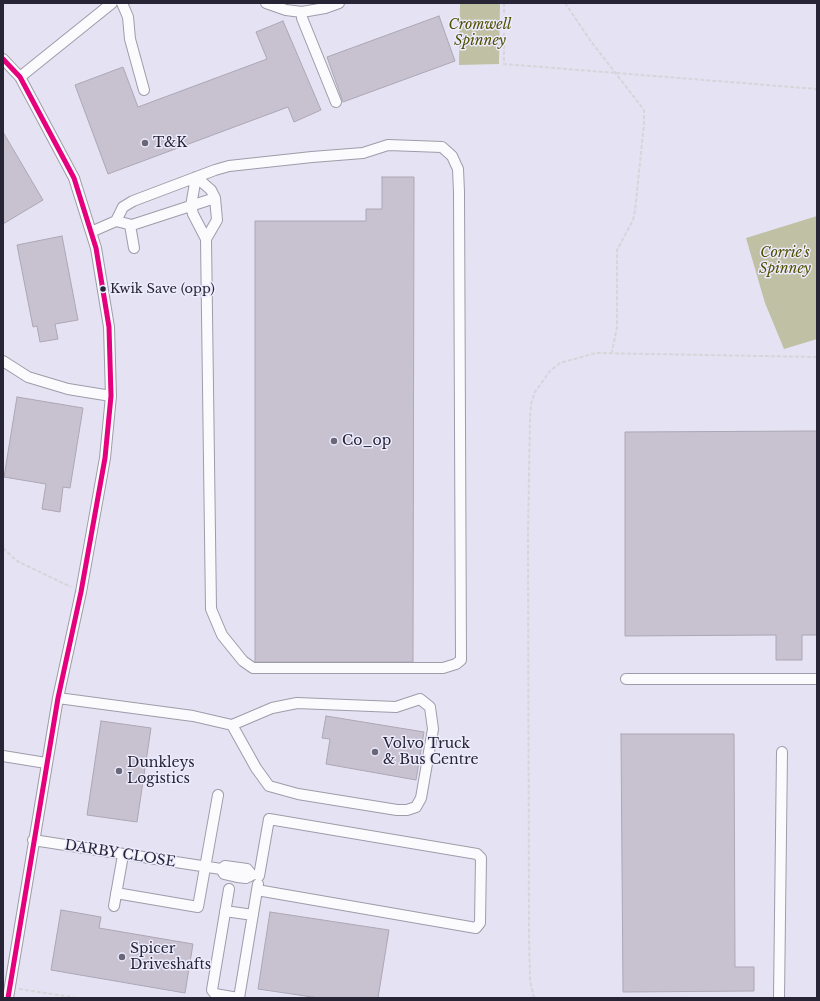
<!DOCTYPE html>
<style>
body{margin:0}
#map{position:relative;width:820px;height:1001px;overflow:hidden;background:#e5e3f3;font-family:"Libre Baskerville",serif}
canvas{display:block}
.frame{position:absolute;inset:0;border:4px solid #262435;pointer-events:none}
</style>
<div id="map">
<canvas width="820" height="1001"></canvas>
<div class="frame"></div>
</div>
<script>
const ctx = document.querySelector('canvas').getContext('2d');
ctx.lineJoin = 'round';
function paint(path, color) { ctx.fillStyle = color; ctx.fill(path, 'evenodd'); }
const shape = rows => new Path2D(rows.map(r => 'M' + r).join(''));
function stroke(path, color, width, dash) { ctx.strokeStyle = color; ctx.lineWidth = width; ctx.lineCap = dash ? 'butt' : 'round'; ctx.setLineDash(dash || []); ctx.stroke(path); }
function label(font, color, halo, rows, align = 'center') {
  ctx.font = font + ' "Libre Baskerville",serif'; ctx.lineWidth = 3; ctx.setLineDash([]); ctx.textBaseline = 'middle'; ctx.strokeStyle = halo; ctx.fillStyle = color; for (const [text, x, y, turn = 0] of rows) {
    ctx.save(); ctx.translate(x, y); ctx.rotate((+turn || 0) * Math.PI / 180); ctx.textAlign = isNaN(turn) ? turn : align; if (halo) ctx.strokeText(text, 0, 0); ctx.fillText(text, 0, 0); ctx.restore();
  }
}
const forest = shape([
 [460,3,500,3,499,64,459,65],
 [817,216,817,339,784,349,765,303,746,238]
]);
const building = shape([
 [439,16,455,61,343,102,327,57,439,16],
 [283,21,321,110,294,122,288,107,108,174,75,85,123,67,138,107,267,59,256,32,283,21],
 [3,132,43,200,3,224,3,132],
 [382,177,414,177,413,662,255,662,255,221,366,221,366,209,382,209,382,177],
 [62,236,78,320,55,324,58,339,40,342,37,326,33,327,17,245,62,236],
 [17,397,83,408,70,488,63,487,60,512,42,509,46,484,4,477,17,397],
 [817,431,817,635,802,635,802,660,776,660,776,635,625,636,625,432,817,431],
 [326,716,424,732,416,780,326,764,330,739,322,738,326,716],
 [101,721,151,728,137,822,87,815,101,721],
 [621,734,734,734,735,967,754,967,754,991,623,992,621,734],
 [61,910,101,917,99,928,193,944,185,993,51,970,61,910],
 [270,912,389,930,378,998,319,998,258,989,270,912]
]);
const path = shape([
 [504,3,504,64,817,89],
 [565,3,590,40,644,110,644,124,635,211,633,220,617,250,617,327,612,352],
 [3,548,17,561,71,587],
 [19,989,78,998],
 [534,998,530,980,529,937,528,535,530,418,531,404,535,392,550,371,560,363,596,353,817,357]
]);
const minor = shape([
 [122,3,128,17,130,39,144,90],
 [266,3,286,10,302,12,325,8,339,3],
 [302,12,302,18,336,102],
 [3,59,20,77,74,178,96,248,109,327,111,396,105,458,81,592,58,698,8,998],
 [20,77,112,3],
 [116,221,123,207,133,201,215,170,229,166,312,157,363,153,388,145,442,147,452,156,458,169,459,192,461,660,456,664,443,668,253,668,243,661,222,635,211,609,206,239,193,214,191,206,196,177,211,190,215,198,217,220,206,239],
 [130,225,134,248],
 [91,232,116,221,132,225,215,198],
 [3,361,28,377,68,389,111,396],
 [626,679,817,679],
 [58,698,193,716,232,725,272,708,297,703,396,707,420,699,430,707,433,729,421,798,416,807,407,810,397,810,298,794,269,786,256,768,232,725],
 [3,756,46,763],
 [33,840,221,869,225,866,247,869,252,875,246,878,237,877,224,874,221,869],
 [229,889,212,990,215,994,238,998],
 [257,890,476,928,480,923,481,858,477,854,269,819,259,876],
 [116,893,198,907,218,795],
 [114,906,123,855],
 [225,911,253,915],
 [239,998,258,884],
 [779,998,782,752]
]);
const bus1 = shape([
 [3,59,20,77,74,178,96,248,109,327,111,396,105,458,81,592,58,698,8,998]
]);
const markers = [
 [145,143,4,"#696778"],
 [103,289,3.5,"#262435"],
 [334,441,4,"#696778"],
 [375,752,4,"#696778"],
 [119,771,4,"#696778"],
 [122,957,4,"#696778"]
];
const busNames = [
 ["Kwik Save (opp)",110,289]
];
const parkNames = [
 ["Cromwell",480,25],
 ["Spinney",480,41],
 ["Corrie's",785,253],
 ["Spinney",785,269]
];
const poiNames = [
 ["T&K",153,143],
 ["Co_op",342,441],
 ["Volvo Truck",383,744],
 ["& Bus Centre",383,760],
 ["Dunkleys",127,763],
 ["Logistics",127,779],
 ["Spicer",130,949],
 ["Driveshafts",130,965]
];
const streetNames = [
 ["DARBY CLOSE",120,854,9]
];
paint(forest, '#c0c0a4');
paint(building, '#c7c1d0');
stroke(building, '#aca6b5', 1);
stroke(minor, '#9d9caa', 12);
stroke(path, '#d5d5da', 2, [4, 2]);
stroke(minor, '#fbfbfd', 10);
stroke(bus1, '#e5007d', 5);
for (const [x, y, r, color] of markers) { const dot = new Path2D(); dot.arc(x, y, r, 0, 2 * Math.PI); ctx.fillStyle = color; ctx.fill(dot); stroke(dot, '#edebfe', 1.5); }
label('13px', '#262435', '#edebfe', busNames, 'left');
label('italic 14px', '#505000', '#edebfe', parkNames);
label('14px', '#262435', '#edebfe', poiNames, 'left');
label('14px', '#262435', '#edebfe', streetNames);
</script>
